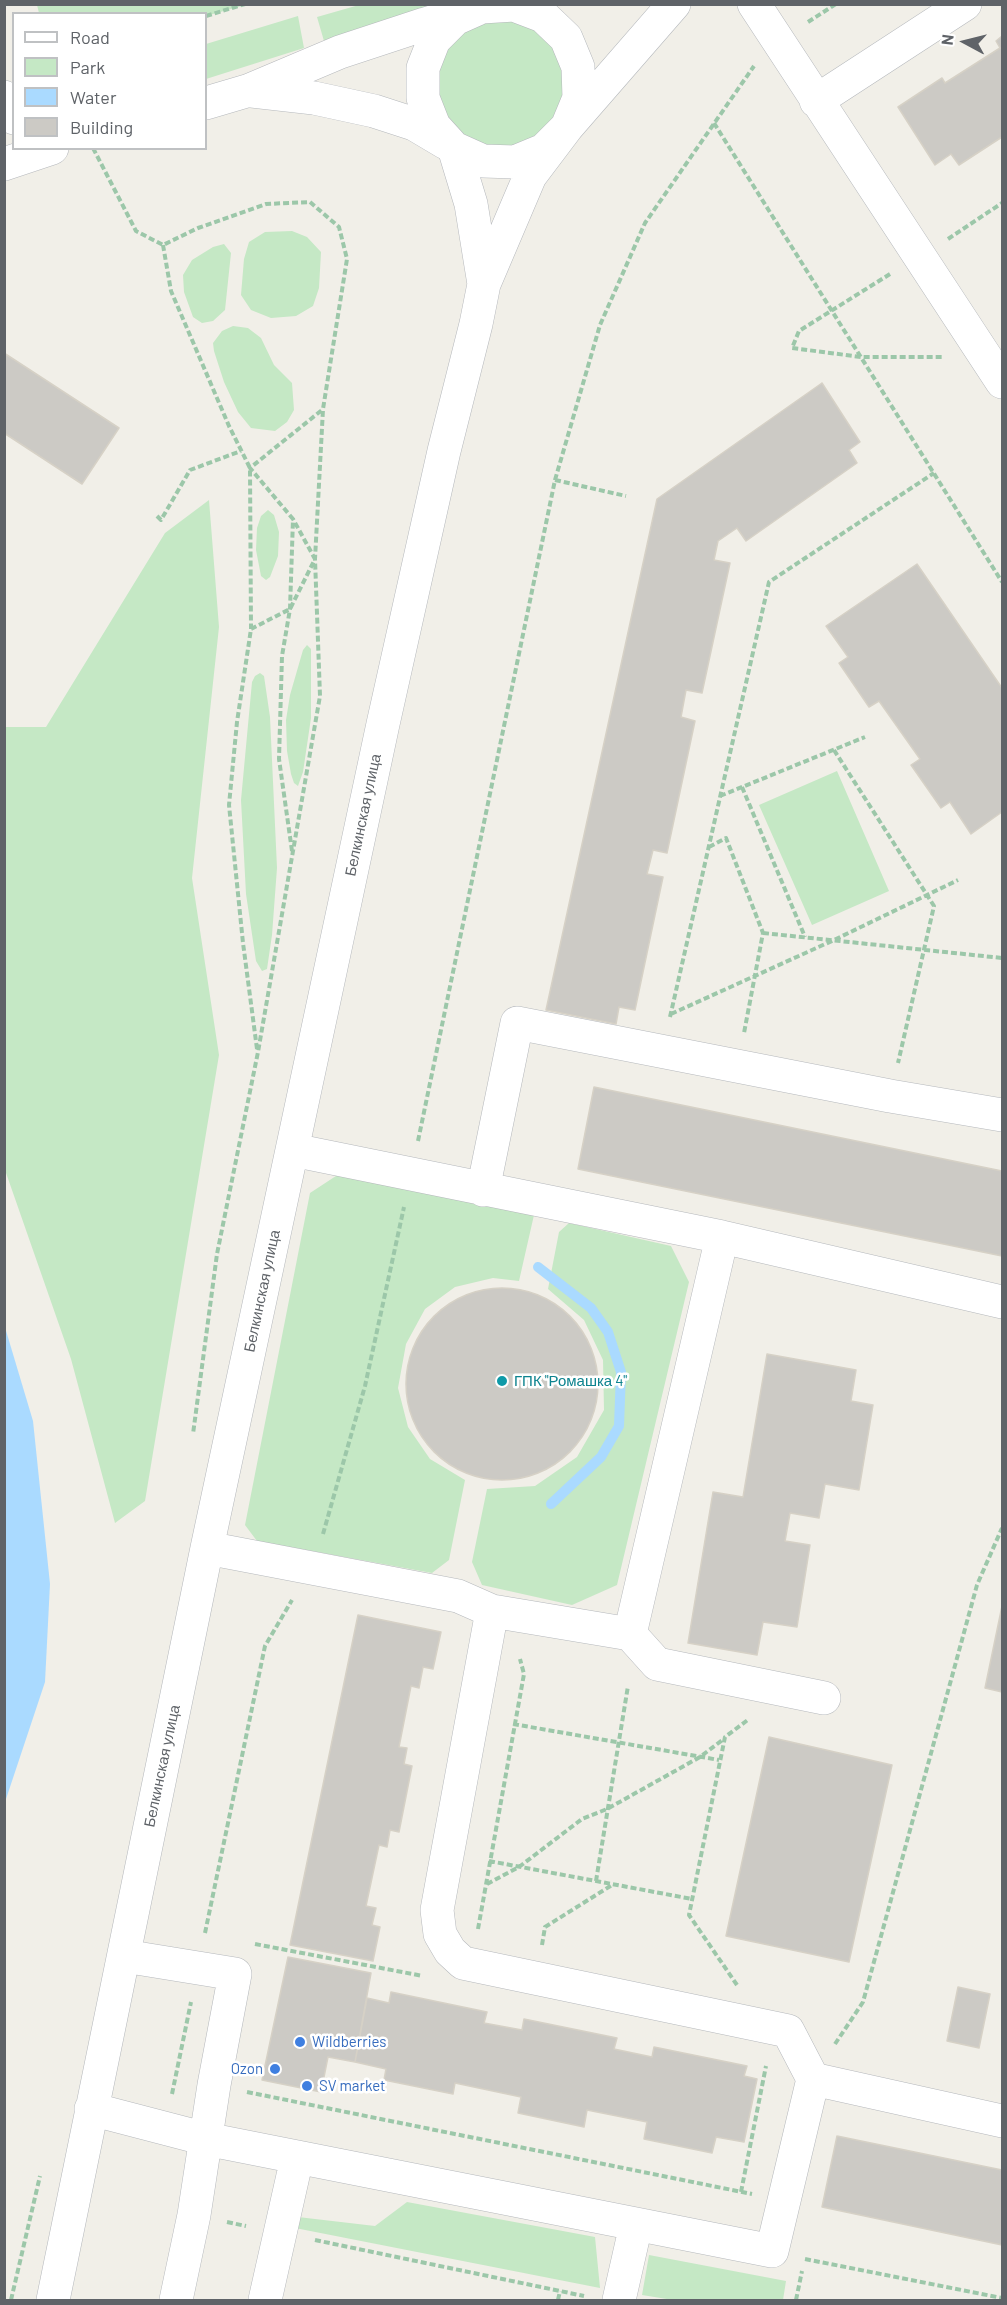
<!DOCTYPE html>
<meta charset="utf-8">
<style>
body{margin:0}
#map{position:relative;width:1007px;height:2305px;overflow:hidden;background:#f1efe8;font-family:Barlow,sans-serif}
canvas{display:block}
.frame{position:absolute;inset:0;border:6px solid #5f6368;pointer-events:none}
.legend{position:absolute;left:12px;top:12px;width:195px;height:138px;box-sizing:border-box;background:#fff;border:2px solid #bfc1c3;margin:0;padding:8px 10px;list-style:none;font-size:18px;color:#5f6368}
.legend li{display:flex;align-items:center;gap:12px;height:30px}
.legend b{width:30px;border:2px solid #bfc1c3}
.north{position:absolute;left:935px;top:12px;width:60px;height:60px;-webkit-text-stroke:4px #fff;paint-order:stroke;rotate:277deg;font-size:16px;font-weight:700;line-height:24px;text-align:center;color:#5f6368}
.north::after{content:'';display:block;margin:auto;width:21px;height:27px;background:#5f6368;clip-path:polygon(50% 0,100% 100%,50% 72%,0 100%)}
</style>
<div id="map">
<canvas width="1007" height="2305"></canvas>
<div class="frame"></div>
<ul class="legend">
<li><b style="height:8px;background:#fff"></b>Road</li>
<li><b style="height:16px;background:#c5e8c5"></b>Park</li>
<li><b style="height:16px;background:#aadaff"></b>Water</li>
<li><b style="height:16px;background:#cccac5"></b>Building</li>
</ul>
<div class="north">N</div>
</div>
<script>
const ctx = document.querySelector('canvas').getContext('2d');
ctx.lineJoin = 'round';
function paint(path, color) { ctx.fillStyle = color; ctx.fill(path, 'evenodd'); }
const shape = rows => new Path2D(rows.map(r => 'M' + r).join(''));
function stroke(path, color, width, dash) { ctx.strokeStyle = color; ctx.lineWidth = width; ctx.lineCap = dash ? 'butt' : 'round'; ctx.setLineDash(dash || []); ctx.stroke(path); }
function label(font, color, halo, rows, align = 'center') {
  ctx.font = font + ' Barlow,sans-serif'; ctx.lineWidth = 5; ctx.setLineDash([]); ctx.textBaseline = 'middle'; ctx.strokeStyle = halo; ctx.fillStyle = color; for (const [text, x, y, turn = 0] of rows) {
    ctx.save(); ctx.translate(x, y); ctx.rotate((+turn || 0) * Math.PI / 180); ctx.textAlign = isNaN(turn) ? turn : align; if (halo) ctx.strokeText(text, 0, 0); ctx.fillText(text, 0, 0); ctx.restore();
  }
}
const green = shape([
 [37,5,37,4,245,5,206,16,206,14,39,13],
 [359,5,440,5,324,41,317,17],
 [298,16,304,48,206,79,206,44],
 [516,20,536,30,552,45,562,65,565,87,561,108,550,127,534,140,493,150,455,133,435,96,441,54,473,24],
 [292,231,307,237,321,252,319,288,313,306,296,316,271,318,251,310,241,295,244,259,249,242,265,232],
 [224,244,231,253,225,310,213,321,202,323,193,317,184,292,183,275,192,260,213,247],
 [233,326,248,328,261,338,274,365,292,383,294,410,287,422,275,431,251,428,238,412,224,382,214,351,213,343,222,331],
 [209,500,219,627,192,878,219,1055,145,1501,115,1523,71,1359,5,1170,5,727,46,727,165,533],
 [268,510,274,515,279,532,278,556,270,577,266,580,261,576,256,550,257,528,261,516],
 [307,645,311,649,311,718,303,772,298,786,294,783,291,774,287,751,286,720,290,695,303,650],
 [260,673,264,676,270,717,277,868,272,935,267,969,262,971,256,961,246,894,241,800,252,682,255,676],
 [837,771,889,891,812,925,759,805],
 [339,1174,534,1215,519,1281,493,1278,455,1287,425,1309,406,1344,398,1388,408,1427,430,1459,465,1480,449,1560,432,1573,257,1541,245,1525,310,1193],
 [569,1223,671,1246,689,1282,617,1585,572,1605,482,1585,472,1562,487,1489,535,1486,577,1457,604,1410,603,1360,584,1320,548,1289,559,1232],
 [407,2202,595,2237,600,2288,295,2228,298,2217,375,2226],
 [649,2255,786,2281,783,2300,673,2300,642,2295]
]);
const water = shape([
 [4,1324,33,1421,50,1584,45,1682,5,1802]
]);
const stream = shape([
 [538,1267,591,1308,608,1332,621,1372,619,1426,601,1457,551,1504]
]);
const building = shape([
 [1002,36,1002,137,959,165,951,154,935,165,898,107,942,78,945,83,1000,48,996,41,1002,36],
 [4,353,119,428,82,484,4,433,4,353],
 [822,383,860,442,849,450,857,463,746,541,737,528,718,541,714,560,730,563,702,693,686,690,681,717,695,721,667,853,653,850,647,874,663,877,635,1010,619,1007,616,1024,546,1010,657,499,822,383],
 [917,564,1002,688,1002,812,971,834,950,802,941,808,911,765,920,759,879,701,869,707,839,663,848,657,826,626,917,564],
 [594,1087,1002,1171,1002,1256,578,1169,594,1087],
 '406 1384a96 96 0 1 1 192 0a96 96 0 1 1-192 0Z',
 [767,1354,856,1370,851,1401,873,1405,859,1490,825,1484,819,1518,790,1513,785,1541,810,1545,797,1627,763,1622,757,1655,688,1643,713,1492,743,1497,767,1354],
 [1002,1606,1002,1692,985,1688,1002,1606],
 [358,1615,441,1632,433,1669,423,1667,419,1688,411,1686,399,1747,407,1748,404,1764,412,1766,399,1832,390,1830,387,1847,379,1845,366,1906,376,1908,372,1925,380,1927,373,1961,290,1945,358,1615],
 [769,1737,892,1765,849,1962,726,1936,769,1737],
 [288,1957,371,1973,355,2062,328,2057,321,2092,262,2080,288,1957],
 [958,1987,990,1994,979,2048,947,2041,958,1987],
 [391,1992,487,2012,484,2023,522,2030,524,2019,617,2038,614,2049,652,2057,654,2047,747,2066,744,2076,757,2079,744,2142,716,2137,712,2153,644,2139,647,2122,587,2110,584,2127,518,2113,521,2097,455,2083,453,2094,384,2080,386,2069,355,2062,367,1998,389,2003,391,1992],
 [837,2136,1002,2170,1002,2245,822,2207,837,2136]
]);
const path = shape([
 [206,16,245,4],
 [808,22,836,4],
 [714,123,1002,582],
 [93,148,136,231,163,245,198,228,266,204,310,202,339,227,347,259,323,409,315,559,320,696,258,1052,217,1254,193,1434],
 [948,239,1002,203],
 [163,245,171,291,229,426,250,468,251,629],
 [890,274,799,331,792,348,861,357,944,357],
 [555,480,626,496],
 [157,516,161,520,190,470,241,451],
 [834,750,934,906,898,1063],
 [742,787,805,937],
 [720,796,865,737],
 [709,847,726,838,763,933,744,1033],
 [292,851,279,759,282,656,290,609,293,519,250,468,322,410],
 [763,933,1002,958],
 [671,1014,834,940,958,880],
 [670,1017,769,582,934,473],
 [257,1049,243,943,229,805,237,722,251,629,290,609,315,559,293,519],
 [418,1141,555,480,600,325,645,223,754,66],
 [323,1534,365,1386,404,1207],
 [513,1724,719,1760],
 [489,1861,692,1899],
 [596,1881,628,1686],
 [487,1884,519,1867,582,1819,607,1809,700,1757,725,1738],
 [478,1929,524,1674,520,1659],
 [205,1933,265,1646,292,1600],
 [255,1944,423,1976],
 [542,1945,545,1927,612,1885],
 [737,1985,689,1915,725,1737,749,1719],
 [835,2044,863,2002,977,1585,1002,1528],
 [247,2092,752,2194],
 [172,2094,191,2002],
 [741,2192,766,2066],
 [227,2222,246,2226],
 [315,2240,584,2296],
 [805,2259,1002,2298],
 [11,2300,40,2176],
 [558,2300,560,2291],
 [796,2300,802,2271]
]);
const minor = shape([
 [754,4,1002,382],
 [252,91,314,98,374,111,414,124,446,143],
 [4,97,14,118],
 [816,101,965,4],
 [206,103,250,90,340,52,425,24,482,7,514,5,543,16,566,38,578,67,579,98,567,127,544,150,515,162,483,161,454,148,434,126,423,98,423,68,434,40,455,19,482,7,488,4],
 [454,148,471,204,484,284],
 [4,164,52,148],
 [293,1150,722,1237,1002,1302],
 [483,1190,517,1023,890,1096,1002,1115],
 [722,1237,630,1634,657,1664,824,1698],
 [207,1548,458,1596,492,1611,437,1910,440,1934,450,1951,463,1963,788,2031,813,2079],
 [492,1611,630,1634],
 [124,1956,235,1974,214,2085,194,2215,176,2300],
 [91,2109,206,2139,772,2251,813,2079,1002,2121],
 [53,2300,207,1548,383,724,444,451,476,324,484,284,530,176,567,127,674,4],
 [265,2300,297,2158],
 [619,2300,636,2225]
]);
const markers = [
 [502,1381,6,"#0f9aa8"],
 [300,2042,6,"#3f7fe0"],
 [275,2069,6,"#3f7fe0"],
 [307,2086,6,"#3f7fe0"]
];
const streetNames = [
 ["Белкинская улица",363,815,-78],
 ["Белкинская улица",262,1291,-78],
 ["Белкинская улица",162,1766,-78]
];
const cultureNames = [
 ["ГПК \"Ромашка 4\"",514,1381]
];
const shopNames = [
 ["Wildberries",312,2042],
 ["Ozon",263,2069,"right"],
 ["SV market",319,2086]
];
paint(green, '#c5e8c5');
paint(water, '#aadaff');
stroke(stream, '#aadaff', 10);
paint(building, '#cccac5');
stroke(building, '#d6d1c6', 1.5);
stroke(minor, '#b5b8bc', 34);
stroke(path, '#9cc7a9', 4, [6, 3]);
stroke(minor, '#fff', 33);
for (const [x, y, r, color] of markers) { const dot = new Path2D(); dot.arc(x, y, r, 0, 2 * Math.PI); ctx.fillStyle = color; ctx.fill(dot); stroke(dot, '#fff', 2); }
label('15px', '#5f6368', '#fff', streetNames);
label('15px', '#0d838f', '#fff', cultureNames, 'left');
label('15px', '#366cbe', '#fff', shopNames, 'left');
</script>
